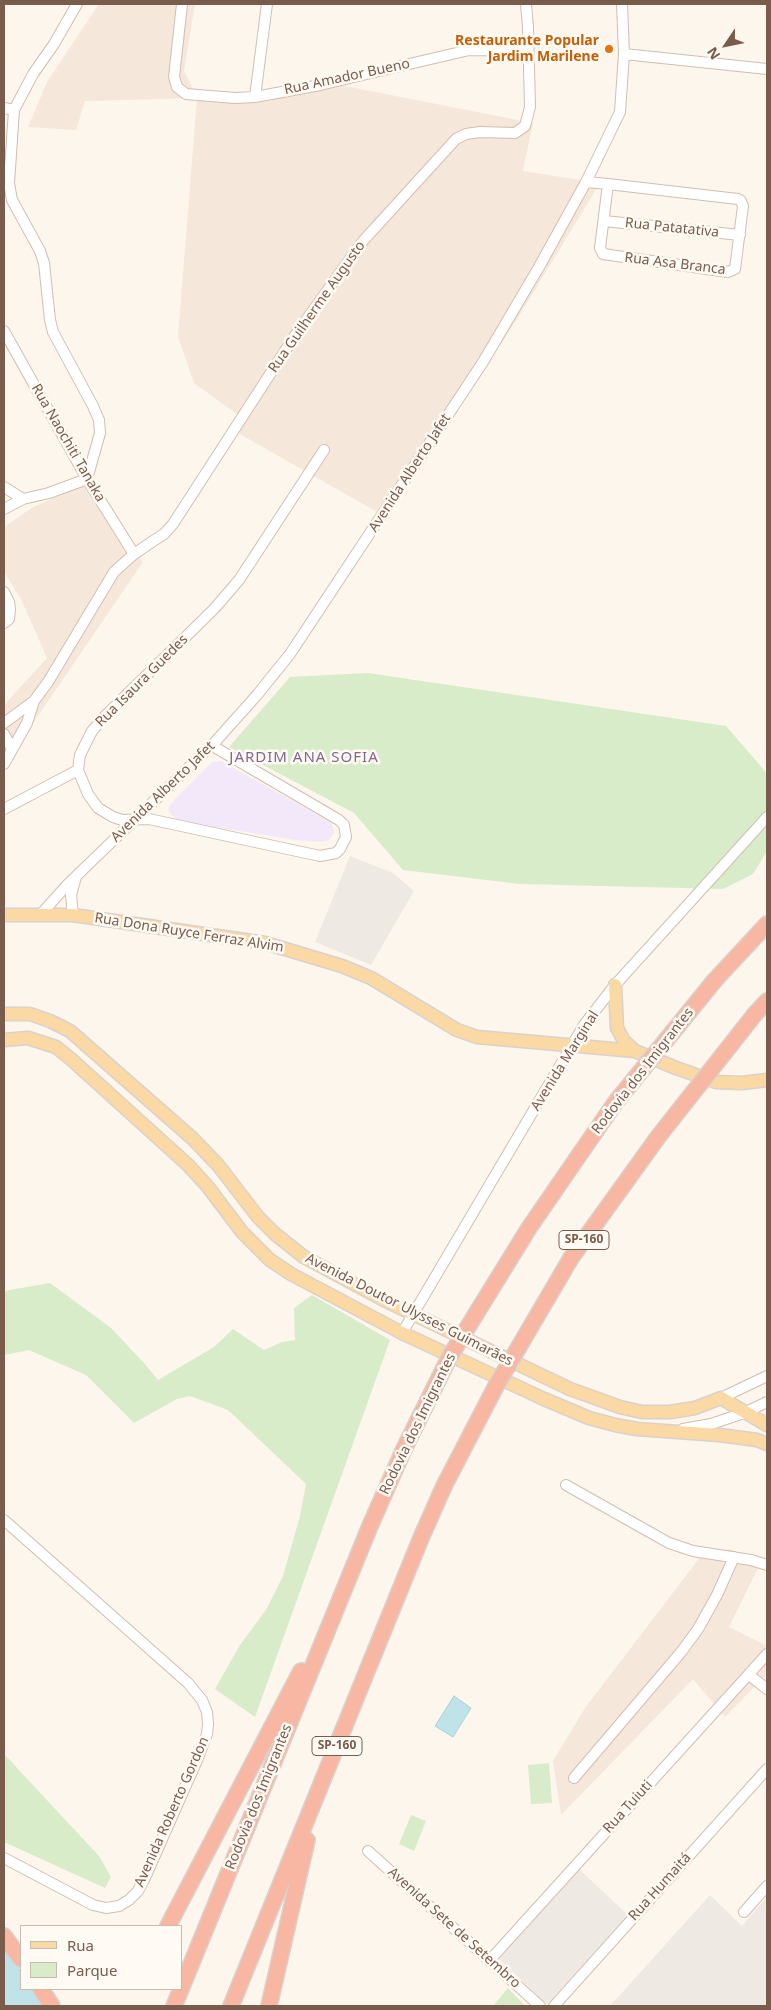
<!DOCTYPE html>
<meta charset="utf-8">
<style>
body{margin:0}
#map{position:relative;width:771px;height:2010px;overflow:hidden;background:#fdf6ec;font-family:"Noto Sans",sans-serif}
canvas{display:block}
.frame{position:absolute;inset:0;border:5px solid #7a5c4d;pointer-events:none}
.legend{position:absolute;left:20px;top:1925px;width:162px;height:65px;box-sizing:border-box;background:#fffaf3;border:1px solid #cabbb1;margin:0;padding:6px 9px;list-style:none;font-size:15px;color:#7a5c4d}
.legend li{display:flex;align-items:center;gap:10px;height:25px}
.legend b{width:25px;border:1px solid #cabbb1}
.north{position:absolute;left:701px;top:20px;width:50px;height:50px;-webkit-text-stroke:4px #fffaf3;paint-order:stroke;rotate:236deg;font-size:14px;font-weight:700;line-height:20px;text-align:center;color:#7a5c4d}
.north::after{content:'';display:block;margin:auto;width:18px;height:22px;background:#7a5c4d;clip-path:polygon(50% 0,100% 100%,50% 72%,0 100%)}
</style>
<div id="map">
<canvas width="771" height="2010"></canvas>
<div class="frame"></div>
<ul class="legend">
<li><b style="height:6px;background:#fbd9a5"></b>Rua</li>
<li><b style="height:14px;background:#d8ecc9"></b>Parque</li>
</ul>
<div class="north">N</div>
</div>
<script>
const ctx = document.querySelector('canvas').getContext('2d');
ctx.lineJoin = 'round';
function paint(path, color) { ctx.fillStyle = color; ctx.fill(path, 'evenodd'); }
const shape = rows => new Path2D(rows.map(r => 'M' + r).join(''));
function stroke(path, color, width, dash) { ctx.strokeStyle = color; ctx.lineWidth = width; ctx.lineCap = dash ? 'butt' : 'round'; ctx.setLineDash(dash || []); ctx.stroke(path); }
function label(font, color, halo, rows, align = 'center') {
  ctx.font = font + ' "Noto Sans",sans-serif'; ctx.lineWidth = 5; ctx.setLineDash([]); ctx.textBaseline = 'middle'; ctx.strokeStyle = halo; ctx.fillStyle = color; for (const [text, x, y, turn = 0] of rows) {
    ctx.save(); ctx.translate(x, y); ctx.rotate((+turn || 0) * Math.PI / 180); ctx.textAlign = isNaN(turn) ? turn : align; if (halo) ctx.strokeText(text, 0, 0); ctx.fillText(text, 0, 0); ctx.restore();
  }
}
const residential = shape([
 [99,4,195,4,184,71,198,98,261,102,340,85,533,123,523,171,600,183,516,321,386,517,238,433,245,420,194,383,178,336,197,98,85,101,76,130,28,127,47,82],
 [91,482,143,562,27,732,4,745,4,705,47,658,21,599,4,572,4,527,33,507],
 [731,1549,760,1564,729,1627,767,1646,767,1674,725,1717,693,1679,561,1815,553,1761,585,1708,704,1552]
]);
const industrial = shape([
 [350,856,393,873,414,891,371,965,315,942],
 [579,1869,628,1915,547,2004,499,1959],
 [710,1895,742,1926,767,1897,767,2006,610,2006]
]);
const education = shape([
 [221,761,332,823,334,833,329,840,322,842,295,840,179,821,170,813,168,808,175,799,212,762]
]);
const green = shape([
 [368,673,726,726,765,771,767,776,767,851,753,874,723,889,520,884,403,870,354,813,229,747,290,677],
 [50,1283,111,1328,144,1363,158,1380,214,1347,233,1329,264,1350,282,1342,295,1340,294,1308,312,1295,390,1340,255,1717,215,1689,240,1645,266,1610,283,1576,300,1516,306,1484,228,1410,190,1396,177,1399,134,1423,86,1375,29,1350,4,1355,4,1291],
 [4,1754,99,1856,111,1877,105,1888,4,1842],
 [549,1763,552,1803,531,1804,528,1765],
 [411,1815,426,1821,414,1851,399,1844],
 [508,1988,525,2006,493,2006]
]);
const water = shape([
 [454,1696,471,1708,453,1737,435,1726,454,1696],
 [4,1948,21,1972,21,1989,33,1989,43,2006,4,2006,4,1948]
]);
const minor = shape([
 [182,4,174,77,177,87,186,94,235,98,255,97,320,85,469,50,528,51],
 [624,54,767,69],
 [255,97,267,4],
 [4,108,14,110],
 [586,182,608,184,738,199,741,201,743,206,735,269,728,272,603,254,600,248,608,184],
 [604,221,740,235],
 [4,331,87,479,134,554],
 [4,487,23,499],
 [4,509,23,499,49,493,87,479,100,433,99,420,93,406,53,332,50,320,44,263,40,251,12,200,9,183,14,110,33,74,54,44,77,4],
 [4,592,9,602,10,609,9,619,4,623],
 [4,723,34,701,48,682,114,572,134,554,165,533,173,524,294,337,363,241,456,139,466,134,480,132,515,133,525,126,530,107,528,27,526,4],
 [4,734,12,749],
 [211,745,339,820,344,825,346,837,340,849,336,853,320,856,149,819,122,820,113,817,98,808,88,794,78,770,80,755,92,731,107,714,214,609,239,580,324,450],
 [4,764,27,723,34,701],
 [4,809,78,770],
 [41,914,67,885,215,742,257,695,290,654,483,362,539,267,586,182,620,112,624,54,622,4],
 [73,915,71,895,76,877],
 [402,1333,584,1025,615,985,767,817],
 [721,1398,767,1376],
 [683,1429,711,1424,744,1413,767,1402],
 [566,1485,669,1543,693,1551,751,1560,767,1565],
 [4,1520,188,1683,202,1700,207,1712,208,1724,207,1734,198,1758,144,1880,138,1891,129,1900,119,1906,106,1908,93,1905,4,1858],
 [749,1675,767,1689],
 [574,1778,682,1651,698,1629,717,1595,734,1557],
 [368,1851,540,2006],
 [744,1912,767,1886],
 [490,1960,767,1654],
 [554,2006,767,1769]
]);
const major = shape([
 [4,915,73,915,265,943,342,966,371,978,457,1030,477,1037,635,1051,676,1068,716,1082,742,1083,767,1080],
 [615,985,617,1028,624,1041,635,1051],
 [4,1014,30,1014,50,1021,70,1031,192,1138,218,1165,258,1217,275,1234,304,1257,382,1299,570,1389,620,1407,642,1412,670,1412,695,1408,721,1398,767,1425],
 [4,1040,28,1038,56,1047,72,1060,188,1165,208,1187,242,1232,270,1260,291,1274,402,1333,544,1399,589,1418,615,1425,637,1429,719,1435,757,1440,767,1444]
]);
const highway = shape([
 [715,980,767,924],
 [755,1014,767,1001],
 [168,1926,301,1671],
 [4,1936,21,1959],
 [41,1989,52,2006],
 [181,1989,370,1526,404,1449],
 [174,2006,181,1989],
 [231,2006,421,1538,444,1486],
 [269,2006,307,1840]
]);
const highwayBridge = shape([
 [404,1449,450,1356,529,1228,615,1103,715,980],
 [444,1486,496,1386,571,1258,658,1137,755,1014]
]);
const markers = [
 [609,49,5,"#e8710a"]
];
const shields = [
 [584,1240,50],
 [337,1746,50]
];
const shieldNames = [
 ["SP-160",584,1240],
 ["SP-160",337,1746]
];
const foodNames = [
 ["Restaurante Popular",599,41],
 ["Jardim Marilene",599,57]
];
const streetNames = [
 ["Rua Amador Bueno",347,77,-12],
 ["Rua Patatativa",672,228,6],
 ["Rua Asa Branca",675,264,7],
 ["Rua Guilherme Augusto",317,307,-55],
 ["Rua Naochiti Tanaka",68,443,60],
 ["Avenida Alberto Jafet",410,473,-57],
 ["Rua Isaura Guedes",142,681,-45],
 ["Avenida Alberto Jafet",163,792,-44],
 ["Rua Dona Ruyce Ferraz Alvim",189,933,9],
 ["Avenida Marginal",565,1061,-58],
 ["Rodovia dos Imigrantes",643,1071,-52],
 ["Avenida Doutor Ulysses Guimarães",409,1310,27],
 ["Rodovia dos Imigrantes",418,1424,-64],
 ["Rodovia dos Imigrantes",259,1797,-68],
 ["Rua Tuiuti",628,1807,-48],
 ["Avenida Roberto Gordon",172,1812,-66],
 ["Rua Humaitá",660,1887,-48],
 ["Avenida Sete de Setembro",454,1928,42]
];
const neighbourhoodNames = [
 ["JARDIM ANA SOFIA",304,758]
];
paint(residential, '#f5e8da');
paint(industrial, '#efe9e4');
paint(education, '#f3e8fa');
paint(green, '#d8ecc9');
paint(water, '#bfe3e8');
stroke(water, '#a5d3da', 1);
stroke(minor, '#d1beb0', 12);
stroke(major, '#dad1cd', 15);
stroke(highway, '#dad1cd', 18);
stroke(minor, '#fff', 10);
stroke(major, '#fbd9a5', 12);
stroke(highway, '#f7b7a3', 15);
stroke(highwayBridge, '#dad1cd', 18, []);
stroke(highwayBridge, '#f7b7a3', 15);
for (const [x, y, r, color] of markers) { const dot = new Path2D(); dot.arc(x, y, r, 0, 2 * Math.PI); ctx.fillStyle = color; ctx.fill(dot); stroke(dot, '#fffaf3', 2); }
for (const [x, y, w] of shields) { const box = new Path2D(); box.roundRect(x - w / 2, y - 9.5, w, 19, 4); ctx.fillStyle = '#fffaf3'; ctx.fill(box); stroke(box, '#7a5c4d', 1); }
label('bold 12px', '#7a5c4d', null, shieldNames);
label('bold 14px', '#c56008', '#fffaf3', foodNames, 'right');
label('14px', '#7a5c4d', '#fffaf3', streetNames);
ctx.letterSpacing = '1px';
label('15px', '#846695', '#fffaf3', neighbourhoodNames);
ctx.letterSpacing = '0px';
</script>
